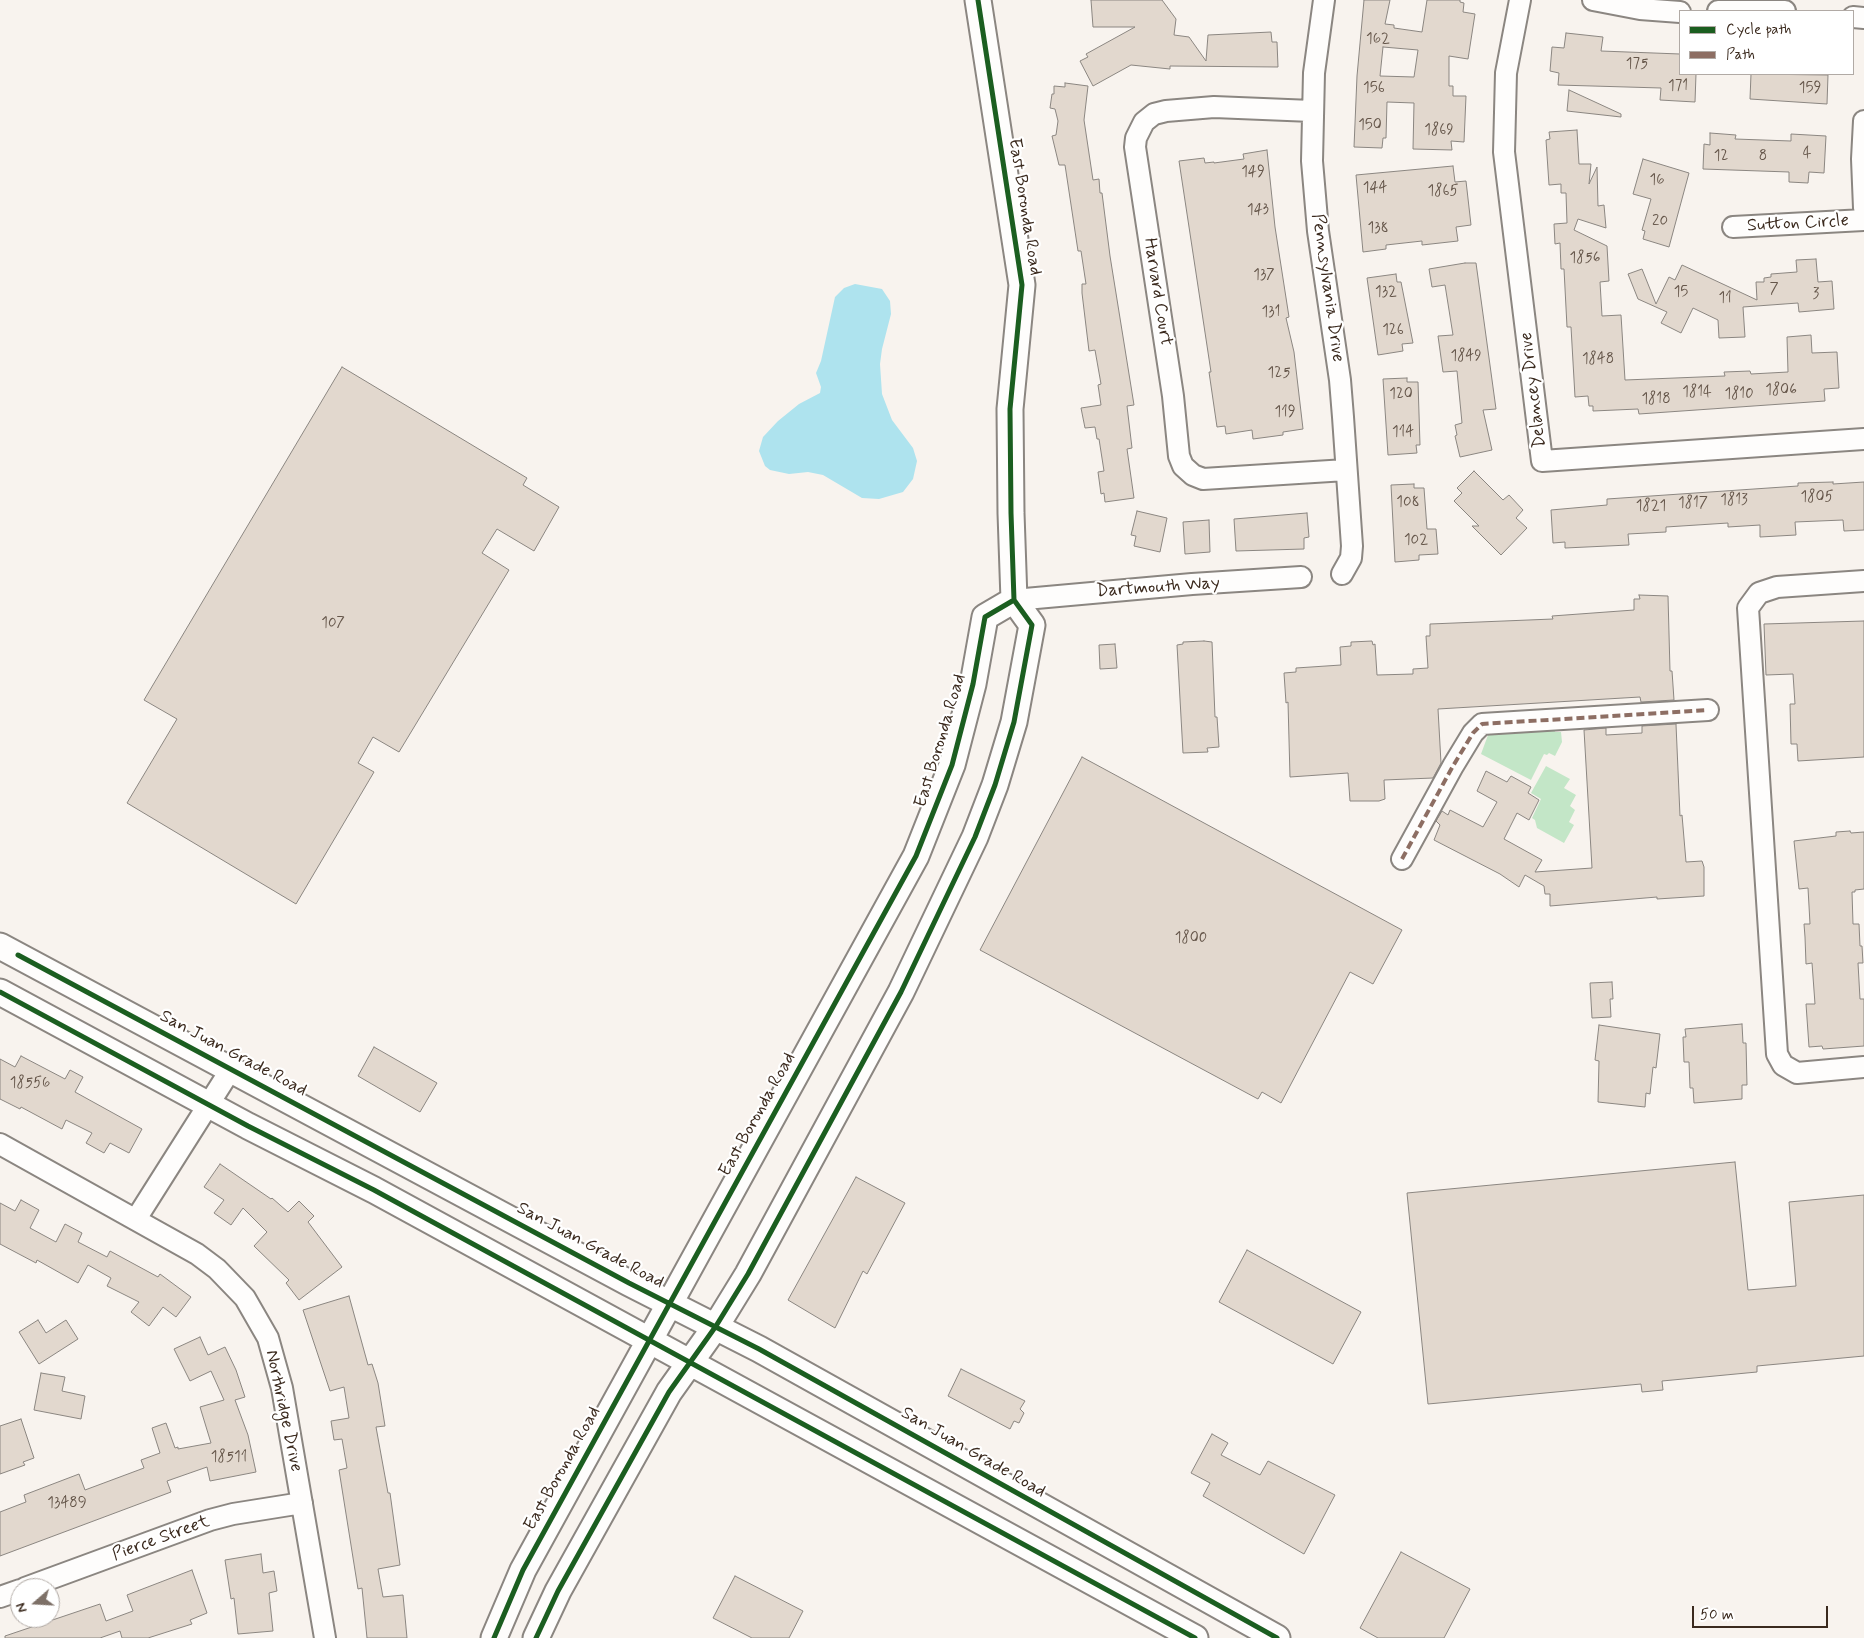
<!DOCTYPE html>
<style>
body{margin:0}
#map{position:relative;width:1864px;height:1638px;overflow:hidden;background:#f8f3ee;font-family:Mynerve,sans-serif}
canvas{display:block}
.legend{position:absolute;left:1679px;top:10px;width:175px;height:65px;box-sizing:border-box;background:#fff;border:1px solid #b1aaa5;margin:0;padding:6px 9px;list-style:none;font-size:15px;color:#3b2a1e}
.legend li{display:flex;align-items:center;gap:10px;height:25px}
.legend b{width:25px;border:1px solid #b1aaa5}
.north{position:absolute;left:10px;top:1578px;width:50px;height:50px;box-sizing:border-box;background:#fff;border:1px solid #b1aaa5;border-radius:50%;rotate:251deg;font-size:14px;font-weight:700;line-height:20px;text-align:center;color:#3b2a1e}
.north::after{content:'';display:block;margin:auto;width:18px;height:22px;background:#7d7067;clip-path:polygon(50% 0,100% 100%,50% 72%,0 100%)}
.scale{position:absolute;left:1692px;top:1606px;width:136px;height:22px;box-sizing:border-box;border:2px solid #3b2a1e;border-top:0;padding-left:6px;font-size:15px;line-height:18px;white-space:nowrap;color:#3b2a1e;-webkit-text-stroke:4px #fff;paint-order:stroke}
</style>
<div id="map">
<canvas width="1864" height="1638"></canvas>
<ul class="legend">
<li><b style="height:6px;background:#1b5e20"></b>Cycle path</li>
<li><b style="height:6px;background:#8d6e63"></b>Path</li>
</ul>
<div class="north">N</div>
<div class="scale">50 m</div>
</div>
<script>
const ctx = document.querySelector('canvas').getContext('2d');
ctx.lineJoin = 'round';
function paint(path, color) { ctx.fillStyle = color; ctx.fill(path, 'evenodd'); }
const shape = rows => new Path2D(rows.map(r => 'M' + r).join(''));
function stroke(path, color, width, dash) { ctx.strokeStyle = color; ctx.lineWidth = width; ctx.lineCap = dash ? 'butt' : 'round'; ctx.setLineDash(dash || []); ctx.stroke(path); }
function label(font, color, halo, rows, align = 'center') {
  ctx.font = font + ' Mynerve,sans-serif'; ctx.lineWidth = 4.5; ctx.setLineDash([]); ctx.textBaseline = 'middle'; ctx.strokeStyle = halo; ctx.fillStyle = color; for (const [text, x, y, turn = 0] of rows) {
    ctx.save(); ctx.translate(x, y); ctx.rotate((+turn || 0) * Math.PI / 180); ctx.textAlign = isNaN(turn) ? turn : align; if (halo) ctx.strokeText(text, 0, 0); ctx.fillText(text, 0, 0); ctx.restore();
  }
}
const green = shape([
 [1555,728,1555,732,1561,732,1562,742,1555,756,1549,753,1547,755,1544,754,1531,780,1481,754,1488,735,1497,732],
 [1546,766,1570,779,1564,788,1576,795,1570,806,1575,810,1569,822,1574,825,1564,843,1537,828,1535,820,1532,818,1541,799,1531,793]
]);
const water = shape([
 [855,284,882,289,890,301,891,314,882,349,880,364,882,394,892,420,913,448,917,461,913,479,903,492,879,499,862,498,823,475,808,472,789,474,770,470,765,466,759,451,763,437,778,421,799,404,820,393,821,387,816,373,821,361,835,297,844,288]
]);
const building = shape([
 [1091,0,1162,0,1176,19,1174,35,1189,37,1206,61,1208,35,1271,32,1272,42,1277,42,1278,67,1170,66,1170,69,1131,65,1093,86,1080,61,1088,57,1086,54,1135,27,1093,27,1091,0],
 [1364,0,1390,0,1385,24,1394,25,1394,28,1422,32,1427,0,1460,0,1460,2,1464,3,1463,12,1475,14,1468,59,1449,56,1449,86,1453,86,1453,96,1466,96,1464,142,1451,141,1452,150,1413,149,1414,103,1387,102,1386,138,1383,138,1382,148,1354,147,1357,76,1364,0],
 [1383,47,1418,50,1414,77,1380,76,1383,47],
 [1566,33,1603,37,1601,51,1680,54,1680,74,1696,74,1695,102,1660,100,1661,88,1558,85,1559,73,1550,71,1552,47,1564,48,1566,33],
 [1751,74,1828,75,1827,104,1750,99,1751,74],
 [1065,83,1088,86,1084,120,1093,180,1099,179,1100,193,1102,193,1110,256,1134,405,1127,406,1132,448,1127,449,1134,498,1105,502,1104,493,1101,494,1098,472,1104,471,1099,439,1097,439,1095,427,1085,428,1081,408,1101,405,1098,385,1101,384,1095,350,1089,351,1082,293,1082,284,1086,284,1081,251,1078,251,1065,165,1059,165,1052,136,1056,135,1058,121,1055,109,1050,108,1052,94,1054,94,1054,86,1065,87,1065,83],
 [1569,90,1621,114,1621,117,1567,111,1569,90],
 [1577,130,1579,164,1591,164,1589,184,1597,167,1598,206,1604,205,1606,228,1578,219,1574,230,1607,246,1609,281,1600,282,1602,316,1621,315,1625,380,1725,376,1724,372,1750,371,1751,374,1788,372,1787,337,1811,335,1812,353,1837,352,1839,388,1824,389,1825,401,1639,414,1638,409,1593,411,1593,406,1589,406,1588,396,1575,397,1571,327,1567,327,1564,269,1561,269,1560,243,1555,244,1554,224,1567,223,1566,193,1561,193,1561,184,1549,185,1546,140,1550,139,1549,132,1577,130],
 [1710,133,1736,135,1735,139,1791,141,1791,134,1826,136,1824,173,1809,172,1808,183,1789,182,1789,172,1703,169,1704,144,1710,145,1710,133],
 [1267,150,1275,227,1289,317,1286,318,1294,352,1303,429,1283,432,1283,435,1253,439,1252,430,1226,434,1225,426,1217,427,1209,372,1211,372,1179,161,1204,158,1205,163,1214,162,1214,163,1244,159,1243,154,1267,150],
 [1643,159,1689,173,1669,247,1643,239,1645,231,1642,230,1651,199,1633,194,1643,159],
 [1453,166,1455,182,1466,181,1471,225,1456,227,1458,241,1422,245,1422,241,1386,245,1386,249,1363,252,1356,175,1453,166],
 [1816,259,1818,282,1832,281,1834,309,1799,312,1798,303,1743,307,1745,337,1719,338,1718,320,1693,308,1681,333,1661,323,1667,312,1638,299,1628,274,1642,269,1656,304,1669,277,1675,280,1682,265,1757,300,1756,282,1764,282,1764,278,1771,277,1771,274,1797,272,1796,260,1816,259],
 [1465,263,1476,263,1496,409,1483,410,1492,450,1460,457,1455,436,1457,435,1455,425,1462,423,1457,371,1443,372,1438,336,1453,335,1445,285,1432,287,1429,269,1465,263],
 [1396,274,1397,282,1401,282,1413,343,1402,344,1403,351,1378,355,1367,278,1396,274],
 [342,367,527,478,523,485,559,507,534,551,497,529,482,553,509,570,399,752,373,737,358,763,374,772,296,904,127,803,177,719,144,700,342,367],
 [1407,378,1407,382,1418,382,1420,445,1416,445,1417,453,1388,455,1383,379,1407,378],
 [1474,471,1503,500,1509,495,1523,510,1516,518,1527,528,1501,555,1472,526,1479,526,1454,501,1462,493,1457,488,1474,471],
 [1833,482,1833,484,1864,482,1864,530,1844,531,1843,520,1795,522,1796,535,1760,537,1760,525,1728,527,1728,523,1666,527,1666,532,1628,534,1629,545,1565,548,1565,542,1553,543,1551,510,1607,505,1607,499,1798,486,1798,483,1833,482],
 [1414,484,1414,488,1424,488,1427,529,1436,529,1438,554,1419,555,1419,560,1395,562,1391,485,1414,484],
 [1137,511,1167,518,1160,552,1134,546,1136,536,1131,535,1137,511],
 [1307,513,1309,537,1304,538,1304,549,1236,551,1234,519,1307,513],
 [1209,520,1210,552,1185,554,1183,522,1209,520],
 [1639,595,1668,596,1670,671,1672,671,1674,700,1641,702,1640,697,1438,709,1441,763,1433,778,1384,780,1385,799,1379,801,1350,801,1348,773,1290,777,1288,702,1286,703,1284,673,1296,672,1296,668,1341,665,1340,647,1351,646,1351,642,1372,641,1373,645,1375,644,1377,675,1413,674,1413,669,1428,668,1426,636,1430,636,1430,624,1553,619,1552,616,1634,610,1634,599,1640,599,1639,595],
 [1864,621,1864,757,1798,761,1797,744,1791,744,1790,704,1795,704,1793,674,1766,675,1764,624,1864,621],
 [1204,641,1212,642,1215,717,1217,717,1219,747,1207,748,1208,752,1183,753,1177,645,1183,644,1183,642,1204,641],
 [1115,644,1117,668,1100,669,1099,645,1115,644],
 [1676,724,1680,816,1682,815,1686,862,1702,861,1704,867,1704,896,1657,899,1657,897,1550,906,1550,894,1545,894,1544,886,1525,875,1519,887,1500,874,1434,840,1440,825,1436,821,1442,811,1448,815,1450,810,1483,827,1497,802,1477,791,1486,771,1507,782,1511,776,1531,787,1528,793,1539,800,1529,820,1517,813,1504,839,1542,860,1535,872,1592,868,1584,730,1606,728,1606,735,1642,733,1642,726,1676,724],
 [1082,757,1402,930,1373,984,1350,972,1281,1103,1262,1092,1258,1099,980,950,1082,757],
 [1850,831,1851,833,1864,832,1864,889,1855,890,1855,892,1852,892,1853,924,1859,924,1860,946,1862,946,1863,963,1858,963,1860,999,1864,999,1864,1046,1823,1049,1822,1046,1809,1047,1806,1004,1815,1004,1812,963,1806,964,1805,937,1804,924,1810,924,1808,888,1799,889,1794,841,1836,836,1836,832,1850,831],
 [1612,982,1613,999,1610,999,1611,1017,1592,1018,1590,983,1612,982],
 [1742,1024,1743,1043,1746,1043,1747,1085,1742,1085,1742,1099,1694,1103,1693,1088,1690,1088,1689,1062,1684,1062,1683,1037,1686,1037,1685,1029,1742,1024],
 [1599,1025,1660,1034,1656,1068,1653,1067,1650,1094,1646,1093,1645,1107,1598,1102,1599,1061,1595,1060,1599,1025],
 [374,1047,437,1083,420,1112,358,1076,374,1047],
 [21,1056,65,1079,70,1070,83,1077,75,1092,142,1129,129,1153,110,1143,104,1153,86,1143,92,1133,66,1120,62,1129,21,1107,20,1109,0,1099,0,1059,15,1067,21,1056],
 [1735,1162,1748,1290,1796,1286,1789,1202,1864,1195,1864,1356,1757,1366,1757,1372,1662,1381,1663,1390,1642,1392,1641,1384,1428,1404,1407,1193,1735,1162],
 [220,1164,271,1199,272,1198,288,1212,299,1201,314,1216,308,1222,342,1267,299,1300,286,1283,289,1280,254,1246,267,1232,243,1208,231,1225,214,1213,224,1200,204,1187,220,1164],
 [856,1177,905,1203,867,1274,863,1271,835,1328,788,1300,856,1177],
 [21,1200,39,1210,30,1228,56,1242,65,1224,82,1233,78,1242,107,1257,110,1251,158,1277,160,1274,191,1297,176,1317,163,1307,149,1326,131,1312,139,1302,107,1286,111,1278,88,1265,78,1283,37,1260,36,1263,0,1244,0,1203,15,1211,21,1200],
 [1247,1250,1361,1312,1333,1364,1219,1302,1247,1250],
 [349,1296,368,1365,372,1364,378,1383,385,1426,376,1427,388,1493,390,1493,400,1565,378,1569,383,1597,403,1595,407,1638,367,1638,362,1588,358,1589,339,1470,347,1468,342,1439,334,1440,331,1421,349,1418,344,1387,330,1391,303,1310,349,1296],
 [38,1320,46,1333,66,1320,78,1339,39,1364,19,1332,38,1320],
 [200,1337,208,1355,225,1347,236,1370,245,1397,235,1400,248,1435,256,1472,210,1481,207,1467,167,1481,171,1492,0,1556,0,1512,26,1502,24,1495,79,1474,85,1490,144,1468,141,1460,160,1453,152,1428,166,1423,175,1448,178,1447,178,1449,211,1443,200,1407,224,1400,211,1371,190,1381,174,1349,200,1337],
 [961,1369,1025,1401,1020,1409,1024,1413,1019,1423,1014,1421,1010,1429,948,1396,961,1369],
 [41,1373,65,1377,62,1391,85,1396,81,1419,34,1410,41,1373],
 [21,1419,34,1458,23,1462,25,1465,0,1474,0,1426,21,1419],
 [1212,1434,1228,1443,1221,1455,1260,1475,1268,1461,1335,1495,1304,1554,1203,1496,1210,1483,1191,1473,1212,1434],
 [1401,1552,1470,1589,1444,1638,1378,1638,1360,1628,1401,1552],
 [261,1554,263,1573,274,1571,277,1591,269,1593,273,1631,238,1634,234,1598,231,1599,225,1560,261,1554],
 [192,1570,207,1613,190,1620,192,1624,148,1638,122,1638,120,1631,100,1638,5,1638,5,1636,100,1604,106,1621,133,1611,127,1595,192,1570],
 [735,1576,803,1611,789,1638,752,1638,713,1618,735,1576]
]);
const minor = shape([
 [1324,0,1314,73,1312,161,1318,231,1340,380,1343,417,1352,546,1351,558,1342,574],
 [1520,0,1506,73,1504,152,1542,461,1864,439],
 [1593,0,1640,9,1680,12],
 [1718,11,1785,11],
 [1853,17,1864,18],
 [1312,111,1214,107,1166,111,1154,114,1144,122,1136,138,1135,147,1173,396,1179,456,1183,466,1193,475,1203,479,1346,470],
 [1864,121,1862,159,1864,208],
 [1733,227,1864,220],
 [1864,581,1777,587,1759,593,1748,608,1777,1054,1783,1065,1797,1073,1864,1067],
 [1014,600,1192,584,1301,577],
 [1402,859,1453,766,1473,733,1482,724,1708,710],
 [0,1144,197,1254,217,1269,245,1298,268,1338,282,1388,325,1638],
 [136,1219,231,1069],
 [25,1588,210,1520,233,1514,302,1503],
 [0,1597,20,1590]
]);
const major = shape([
 [0,946,629,1283,759,1349,1277,1638],
 [0,992,248,1126,374,1190,1195,1638],
 [494,1638,523,1570,916,856,952,765,973,684,985,617,1014,600],
 [536,1638,558,1591,669,1392,716,1326,748,1274,901,992,975,837,995,785,1014,722,1032,625,1014,600,1011,513,1010,409,1022,285,978,0]
]);
const quiet = shape([
 [1402,859,1453,766,1473,733,1482,724,1708,710]
]);
const cycleway = shape([
 [18,955,629,1283,759,1349,1277,1638],
 [0,992,248,1126,374,1190,1195,1638],
 [494,1638,523,1570,916,856,952,765,973,684,985,617,1014,600],
 [536,1638,558,1591,669,1392,716,1326,748,1274,901,992,975,837,995,785,1014,722,1032,625,1014,600,1011,513,1010,409,1022,285,978,0]
]);
const numberNames = [
 ["162",1378,40],
 ["175",1637,65],
 ["171",1678,87],
 ["156",1374,89],
 ["159",1810,89],
 ["150",1370,126],
 ["1869",1439,131],
 ["4",1807,154],
 ["12",1721,157],
 ["8",1763,157],
 ["149",1253,173],
 ["16",1657,181],
 ["144",1375,189],
 ["1865",1443,192],
 ["143",1258,211],
 ["20",1660,222],
 ["138",1378,229],
 ["1856",1585,259],
 ["137",1264,276],
 ["7",1774,290],
 ["132",1386,293],
 ["15",1681,293],
 ["3",1816,295],
 ["11",1725,299],
 ["131",1271,313],
 ["126",1393,331],
 ["1849",1466,357],
 ["1848",1598,360],
 ["125",1279,374],
 ["1806",1781,391],
 ["1814",1697,393],
 ["120",1401,395],
 ["1810",1739,395],
 ["1818",1656,400],
 ["119",1285,413],
 ["114",1403,433],
 ["1805",1817,498],
 ["1813",1734,501],
 ["108",1408,503],
 ["1817",1693,504],
 ["1821",1651,507],
 ["102",1416,541],
 ["107",333,624],
 ["1800",1191,939],
 ["18556",30,1084],
 ["18511",229,1458],
 ["13489",67,1504]
];
const streetNames = [
 ["East Boronda Road",1024,207,81],
 ["Sutton Circle",1798,224,-3],
 ["Pennsylvania Drive",1327,288,82],
 ["Harvard Court",1157,292,81],
 ["Delancey Drive",1534,390,-97],
 ["Dartmouth Way",1158,588,-4],
 ["East Boronda Road",941,741,-73],
 ["San Juan Grade Road",233,1054,28],
 ["East Boronda Road",758,1115,-61],
 ["San Juan Grade Road",590,1246,28],
 ["Northridge Drive",283,1411,78],
 ["San Juan Grade Road",973,1453,30],
 ["East Boronda Road",563,1469,-61],
 ["Pierce Street",161,1539,-20]
];
paint(green, '#c3e6c7');
paint(water, '#aee3ee');
paint(building, '#e2d8ce');
stroke(building, '#8b8681', 1);
stroke(minor, '#8b8681', 24);
stroke(major, '#8b8681', 29);
stroke(minor, '#fefdfc', 20);
stroke(major, '#fefdfc', 25);
stroke(quiet, '#8d6e63', 4, [8, 4]);
stroke(cycleway, '#1b5e20', 5);
label('15px', '#65564a', null, numberNames);
label('18px', '#3b2a1e', '#fff', streetNames);
</script>
